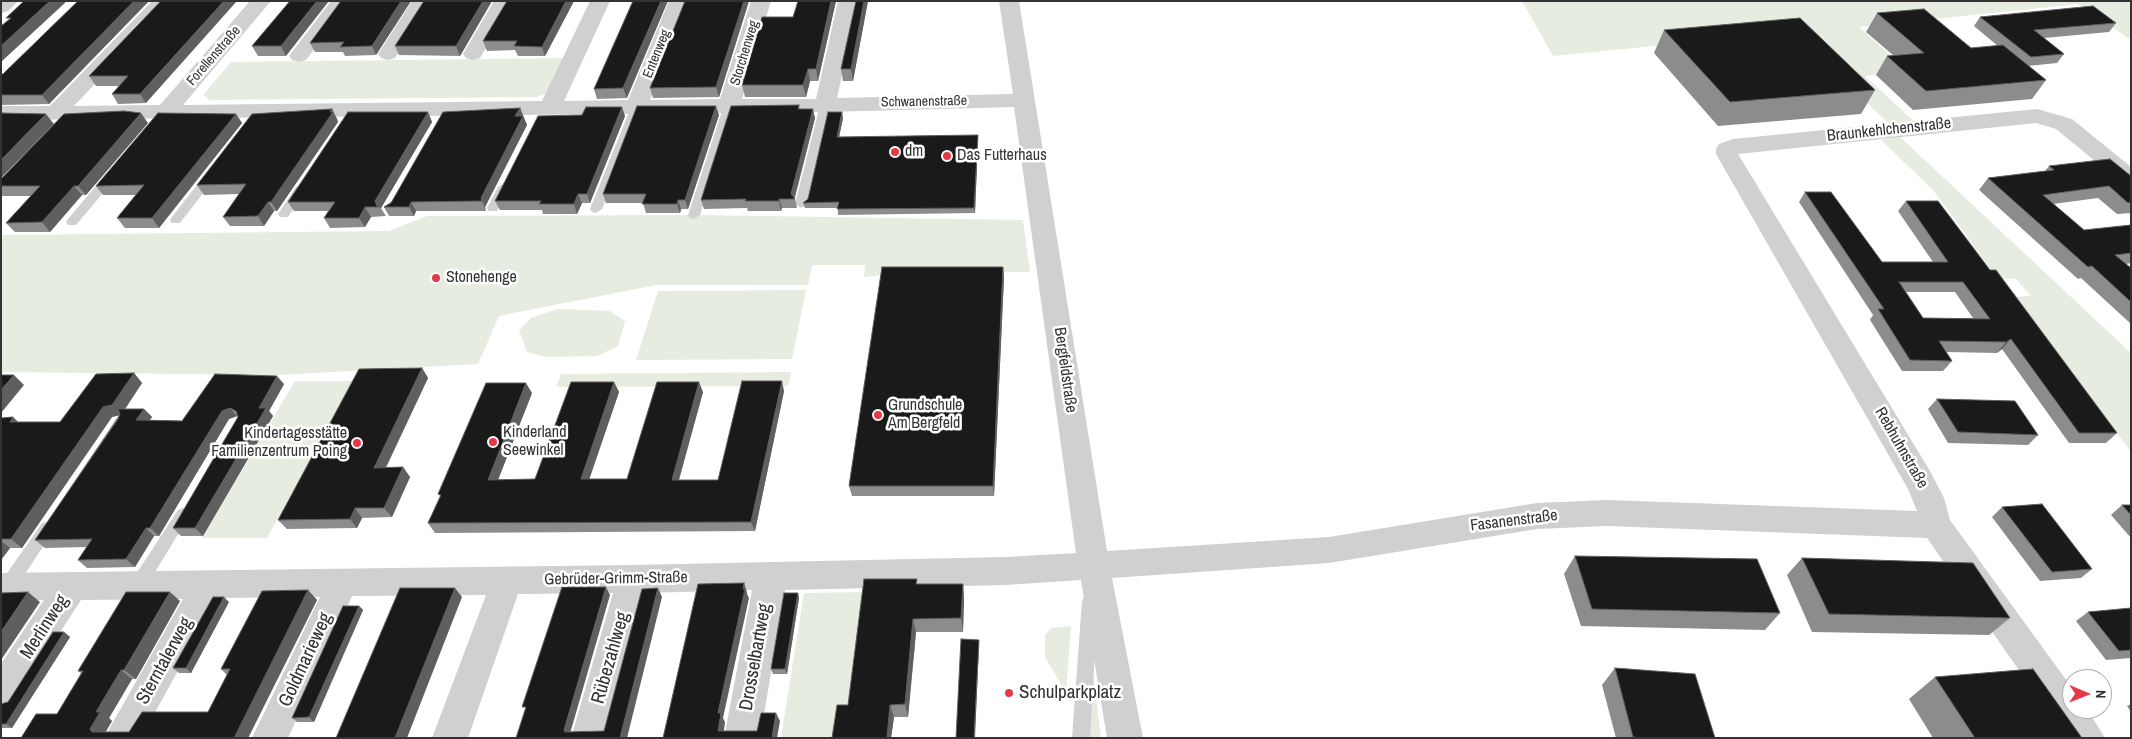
<!DOCTYPE html>
<meta charset="utf-8">
<style>
body{margin:0}
#map{position:relative;width:2132px;height:739px;overflow:hidden;background:#fff;font-family:"Archivo Narrow",sans-serif}
canvas{display:block}
.frame{position:absolute;inset:0;border:2px solid #333;pointer-events:none}
.north{position:absolute;left:2062px;top:669px;width:50px;height:50px;box-sizing:border-box;background:#fff;border:1px solid #adadad;border-radius:50%;rotate:91deg;font-size:14px;font-weight:700;line-height:20px;text-align:center;color:#333}
.north::after{content:'';display:block;margin:auto;width:18px;height:22px;background:#e63946;clip-path:polygon(50% 0,100% 100%,50% 72%,0 100%)}
</style>
<div id="map">
<canvas width="2132" height="739"></canvas>
<div class="frame"></div>
<div class="north">N</div>
</div>
<script>
const ctx = document.querySelector('canvas').getContext('2d');
ctx.lineJoin = 'round';
function paint(path, color) { ctx.fillStyle = color; ctx.fill(path, 'evenodd'); }
const shape = rows => new Path2D(rows.map(r => 'M' + r).join(''));
function stroke(path, color, width, dash) { ctx.strokeStyle = color; ctx.lineWidth = width; ctx.lineCap = dash ? 'butt' : 'round'; ctx.setLineDash(dash || []); ctx.stroke(path); }
function label(font, color, halo, rows, align = 'center') {
  ctx.font = font + ' "Archivo Narrow",sans-serif'; ctx.lineWidth = 5; ctx.setLineDash([]); ctx.textBaseline = 'middle'; ctx.strokeStyle = halo; ctx.fillStyle = color; for (const [text, x, y, turn = 0] of rows) {
    ctx.save(); ctx.translate(x, y); ctx.rotate((+turn || 0) * Math.PI / 180); ctx.textAlign = isNaN(turn) ? turn : align; if (halo) ctx.strokeText(text, 0, 0); ctx.fillText(text, 0, 0); ctx.restore();
  }
}
const green = shape([
 [1522,1,2131,1,2131,40,2078,4,1859,27,1908,71,1865,76,1917,124,1892,127,1795,32,1553,56],
 [570,58,552,91,537,97,210,100,203,95,231,62],
 [1900,137,2131,353,2131,452,2052,346,2013,297,2031,296,2016,279,1997,278,1934,191,1881,140],
 [694,215,1023,220,1030,272,912,272,864,277,865,265,812,265,808,285,656,285,499,316,478,364,279,375,1,372,1,235,389,231,427,216],
 [806,290,792,359,636,360,658,291],
 [558,309,610,311,625,321,618,346,597,356,547,357,527,352,519,330,531,318],
 [791,372,788,386,556,387,561,374],
 [295,381,353,381,267,538,202,538],
 [868,592,852,717,838,738,781,738,804,593],
 [1071,626,1066,693,1045,657,1045,635,1051,628],
 [1089,640,1101,738,1085,738]
]);
const service = shape([
 [729,102,734,105,700,215,694,219,690,218,688,215,724,105,729,102],
 [825,102,830,105,807,204,801,208,795,204,820,105,825,102],
 [636,104,641,107,602,209,596,213,592,212,590,209,631,107,636,104],
 [211,171,215,172,215,178,180,223,172,223,170,220,172,217,207,172,211,171],
 [110,173,116,177,114,180,76,225,68,225,66,222,68,219,106,174,110,173],
 [504,183,510,187,499,208,497,211,489,211,487,208,498,187,504,183],
 [300,186,306,190,288,217,280,217,278,214,296,187,300,186],
 [183,508,188,510,191,514,188,518,144,590,138,592,132,590,130,585,132,580,178,510,183,508],
 [47,522,52,523,55,528,52,533,13,592,7,594,1,592,1,582,42,523,47,522],
 [1090,594,1096,596,1098,601,1090,738,1072,738,1082,601,1084,596,1090,594]
]);
const minor = shape([
 [1,1,18,1,8,11,1,13,1,1],
 [152,1,173,1,74,106,160,105,250,1,271,1,183,105,542,101,590,1,610,1,564,101,628,100,669,1,689,1,650,100,720,99,751,1,771,1,742,99,816,99,838,1,858,1,837,98,1013,94,999,1,1019,1,1107,551,1329,537,1537,503,1607,500,1917,511,1908,489,1716,154,1716,149,1719,144,1733,139,2037,109,2072,119,2131,167,2131,186,2123,184,2056,129,2036,123,1738,154,1930,471,1944,498,1950,520,2072,688,2072,709,2087,709,2105,738,2066,738,1927,538,1607,526,1537,529,1329,563,1112,578,1143,738,1107,738,1081,580,1006,585,785,590,760,738,724,738,752,590,645,593,607,738,571,738,613,593,518,594,468,738,432,738,486,595,352,596,288,738,252,738,320,597,218,598,141,738,104,738,183,599,81,600,13,705,1,710,1,664,44,600,1,601,1,573,633,565,1006,557,1076,553,1014,107,825,112,1,120,1,106,50,106,152,1],
 [331,1,351,1,306,60,299,62,292,60,289,56,331,1],
 [412,1,432,1,395,58,388,60,381,58,378,54,412,1],
 [494,1,514,1,480,58,473,60,466,58,463,54,494,1]
]);
const wall = shape([
 [78,1,149,1,49,104,1,105,1,74,3,74],
 [161,1,146,103,118,104,112,94,120,86,96,86,89,76],
 [290,1,286,56,258,56,252,46],
 [341,1,411,1,376,55,345,56,343,52,315,52,310,43],
 [424,1,492,1,460,56,399,55,395,46],
 [574,1,545,56,518,56,515,50,487,51,483,41],
 [633,1,627,98,597,99,594,89],
 [749,1,719,97,653,98,650,88],
 [836,1,818,81,810,81,806,97,745,97,742,85,793,17],
 [856,1,868,1,853,81,843,81,841,69],
 [1877,13,1971,48,1998,46,1974,26,1980,17,2116,23,2109,32,2044,38,2064,54,2057,63,2028,66,2046,80,2032,99,1913,110,1876,75,1887,56,1894,56,1866,32],
 [1664,30,1875,90,1861,114,1718,126,1654,53],
 [799,105,800,109,815,118,795,198,797,208,782,208,781,211,748,211,747,208,704,209,701,200],
 [520,108,527,125,485,207,486,211,416,211,414,216,389,216,384,207],
 [332,109,337,119,338,122,277,211,274,211,264,226,230,226,223,217,239,194,204,195,197,185],
 [428,112,432,122,381,208,386,216,371,217,365,227,330,228,324,218,328,211,294,211,288,202],
 [236,114,242,123,159,228,125,228,117,218,136,195,103,195,96,186],
 [719,115,688,209,681,209,680,213,646,213,643,203,606,203,603,194],
 [625,116,590,203,582,203,577,214,543,214,542,210,500,210,495,201],
 [843,118,839,137,978,140,975,213,838,215,838,208,805,208,803,203,808,199],
 [148,123,86,195,82,195,50,232,15,232,6,223,31,196,1,196,1,179],
 [2049,166,2131,176,2131,213,2117,214,2098,198,2053,204,2084,230,2131,225,2131,263,2126,264,2131,268,2131,324,2081,278,2078,279,1979,190,1988,178,2045,171],
 [1805,192,1882,262,1933,262,1898,211,1906,201,1990,270,2117,433,2106,443,2069,443,2002,349,1997,353,1946,352,1952,361,1943,371,1902,371,1870,320,1873,315,1799,202],
 [1906,292,1955,292,1973,318,1923,318],
 [1003,267,1004,277,994,496,852,496,849,486],
 [422,368,428,378,386,468,403,467,410,477,392,517,362,518,357,528,287,529,278,520],
 [134,373,142,383,125,409,144,409,152,417,150,420,182,421,284,384,269,411,273,416,203,536,181,536,173,528,238,417,237,416,229,419,159,536,154,536,135,567,87,568,78,560,87,547,45,548,35,540,119,415,112,417,22,548,10,548,1,560,1,418,13,417,18,422,60,422],
 [614,382,619,392,589,479,627,479,703,392,679,480,718,480,784,391,755,531,435,533,428,523,440,496,438,494,532,393,498,480,535,479],
 [1937,399,2038,435,2028,445,1948,443,1928,409],
 [2122,505,2131,505,2131,538,2111,515],
 [2002,507,2092,569,2081,578,2040,581,1992,517],
 [1575,556,1780,613,1765,630,1581,626,1564,574],
 [1802,558,2010,618,1989,635,1812,632,1787,575],
 [918,584,963,584,964,597,963,632,916,632,908,717,894,717,891,738,832,738,848,705],
 [308,590,317,600,248,738,21,738,57,714,81,673,78,671,180,601,136,679,132,679,109,718,112,721,106,732,129,732,208,712,227,675,221,669],
 [798,593,799,598,787,674,773,674,771,669],
 [229,602,191,673,179,673,173,668],
 [359,606,363,610,314,722,297,722,292,718],
 [2131,608,2131,658,2106,660,2076,621,2088,612],
 [64,632,70,637,12,728,1,728,1,704,8,702],
 [1615,668,1715,738,1616,738,1602,685],
 [1935,677,2082,738,1933,738,1909,699],
 [2131,704,2131,712,2127,706]
]);
const shadedWall = shape([
 [50,1,67,1,1,62,1,46],
 [134,1,149,1,49,104,42,95],
 [224,1,237,1,146,103,140,94],
 [317,1,329,1,286,56,281,46],
 [401,1,411,1,376,55,372,46],
 [483,1,492,1,460,56,456,46],
 [566,1,574,1,545,56,542,47],
 [661,1,668,1,627,98,623,88],
 [744,1,749,1,719,97,716,87],
 [831,1,836,1,818,81,816,69],
 [864,1,868,1,853,81,851,69],
 [808,69,810,81,806,97,803,85],
 [716,106,719,115,688,209,685,200],
 [622,107,625,116,590,203,587,194],
 [520,108,527,125,485,207,486,211,481,198,515,116],
 [332,109,337,119,338,122,277,211,271,202],
 [813,109,815,118,794,199,791,194],
 [428,112,432,122,381,208,381,207,378,207,375,201],
 [842,112,843,118,838,142,837,137],
 [141,113,148,123,86,195,78,186],
 [46,114,54,124,1,178,1,160],
 [236,114,242,123,159,228,152,218],
 [978,135,978,140,975,213,974,208],
 [74,186,82,195,50,232,42,222],
 [578,194,582,203,577,214,574,204],
 [779,199,782,208,781,211,779,201],
 [678,200,681,209,680,213,677,204],
 [268,202,274,211,264,226,258,216],
 [411,202,416,211,414,216,409,207],
 [365,207,371,217,365,227,359,218],
 [1003,267,1004,277,994,496,993,486],
 [2011,339,2002,349,1997,353,2006,342],
 [422,368,428,378,381,477,374,468],
 [134,373,142,383,121,415,112,417,22,548,11,539,103,407],
 [14,375,24,385,1,413,1,390],
 [277,376,284,384,269,411,273,416,203,536,195,528,259,408],
 [782,381,784,391,755,531,751,522],
 [614,382,619,392,586,489,581,479],
 [699,382,703,392,676,490,672,480],
 [526,383,532,393,494,490,488,480],
 [230,408,237,416,229,419,159,536,150,528,222,411],
 [144,409,152,417,144,428,136,420],
 [13,417,23,427,10,422],
 [403,467,410,477,392,517,384,508],
 [355,508,362,518,357,528,350,519],
 [146,528,154,536,135,567,126,559],
 [1,541,10,548,1,560],
 [744,583,747,592,747,594,749,598,723,718,725,722,723,738,718,731,718,713],
 [963,584,964,597,963,632,961,618],
 [606,587,610,595,569,737,564,730],
 [455,588,462,597,407,738,395,738],
 [658,588,662,597,627,738,620,738],
 [308,590,317,600,248,738,234,738],
 [28,592,40,602,1,660,1,632],
 [170,592,180,601,136,679,124,670],
 [798,593,799,598,787,674,785,669],
 [224,597,229,602,191,673,186,668],
 [359,606,363,610,314,722,309,717],
 [913,619,916,632,908,717,905,704],
 [64,632,70,637,12,728,6,724],
 [979,640,979,645,975,738,974,738],
 [121,670,132,679,109,718,112,721,102,737,92,732,90,729,96,712],
 [890,705,894,717,891,738,887,738],
 [776,713,780,721,777,738,772,738]
]);
const building = shape([
 [24,1,50,1,1,46,1,26,11,18,6,18,24,1],
 [78,1,134,1,42,95,1,95,1,74,3,74,78,1],
 [161,1,224,1,140,94,112,94,128,76,89,76,161,1],
 [290,1,317,1,281,46,252,46,290,1],
 [341,1,401,1,372,46,340,47,344,42,310,43,341,1],
 [424,1,483,1,456,46,395,46,424,1],
 [507,1,566,1,542,47,514,46,517,41,483,41,507,1],
 [633,1,661,1,623,88,594,89,633,1],
 [685,1,744,1,716,87,650,88,685,1],
 [798,1,831,1,816,69,808,69,803,85,742,85,762,17,793,17,798,1],
 [856,1,864,1,851,69,841,69,856,1],
 [2093,6,2116,23,2034,30,2064,54,2031,57,1980,17,2093,6],
 [1924,9,1971,48,2003,45,2046,80,1926,91,1887,56,1924,53,1877,13,1924,9],
 [1800,18,1875,90,1730,102,1664,30,1800,18],
 [799,105,798,109,813,109,791,194,795,199,779,199,779,201,745,201,746,199,701,200,731,106,799,105],
 [637,106,716,106,685,200,678,200,677,204,642,204,646,194,603,194,637,106],
 [586,107,622,107,587,194,578,194,574,204,539,204,541,201,495,201,538,116,582,115,586,107],
 [520,108,515,116,523,116,481,198,482,201,411,202,409,207,384,207,391,203,443,112,520,108],
 [332,109,330,112,333,112,271,202,268,202,258,216,223,217,246,184,197,185,252,114,332,109],
 [124,111,141,113,78,186,74,186,42,222,6,223,40,186,1,186,1,179,64,114,124,111],
 [348,112,428,112,375,201,377,206,381,207,365,207,359,218,324,218,335,202,288,202,348,112],
 [828,112,842,112,837,137,978,135,974,208,837,209,839,202,803,203,808,199,828,112],
 [1,113,46,114,1,160,1,113],
 [158,113,236,114,152,218,117,218,144,185,96,186,158,113],
 [2110,159,2131,176,2131,202,2128,203,2109,186,2043,195,2084,230,2131,225,2131,253,2115,255,2131,268,2131,302,2092,266,2088,267,1988,178,2054,170,2049,166,2110,159],
 [1805,192,1831,192,1882,262,1948,262,1906,201,1938,201,1990,270,1996,270,2117,433,2079,433,2011,339,2006,342,1939,341,1952,361,1910,360,1878,309,1884,309,1805,192],
 [1899,282,1963,282,1990,319,1923,318,1899,282],
 [882,267,1003,267,993,486,849,486,882,267],
 [422,368,374,468,403,467,384,508,355,508,350,519,278,520,359,369,422,368],
 [134,373,112,405,103,407,11,539,1,539,1,418,13,417,10,422,60,422,96,374,134,373],
 [215,374,277,376,259,408,266,408,195,528,173,528,238,417,236,411,230,408,222,411,150,528,146,528,126,559,78,560,92,539,35,540,118,419,120,414,118,409,144,409,136,420,182,421,215,374],
 [1,375,14,375,1,390,1,375],
 [742,381,782,381,751,522,428,523,441,495,438,494,486,383,526,383,488,480,535,479,571,382,614,382,581,479,627,479,657,382,699,382,672,480,718,480,742,381],
 [1937,399,2015,401,2038,435,1958,432,1937,399],
 [2042,504,2092,569,2052,572,2002,507,2042,504],
 [2122,505,2131,505,2131,515,2122,505],
 [1575,556,1757,559,1780,613,1592,609,1575,556],
 [1802,558,1973,563,2010,618,1829,614,1802,558],
 [864,579,917,579,916,584,963,584,961,618,913,619,905,704,890,705,887,738,832,738,837,705,848,705,864,579],
 [744,583,743,589,745,589,718,713,721,713,718,731,757,731,761,713,776,713,772,738,663,738,698,584,744,583],
 [562,587,606,587,564,730,565,732,604,731,642,589,658,588,620,738,516,738,526,707,522,707,562,587],
 [400,588,455,588,395,738,336,738,400,588],
 [308,590,234,738,21,738,36,714,57,714,83,671,78,671,126,592,170,592,124,670,121,670,96,712,100,712,90,729,92,732,129,732,142,712,208,712,230,669,221,669,262,591,308,590],
 [28,592,1,632,1,593,28,592],
 [784,593,798,593,785,669,771,669,784,593],
 [213,597,224,597,186,668,173,668,213,597],
 [343,606,359,606,309,717,292,718,343,606],
 [2131,608,2131,650,2119,651,2088,612,2131,608],
 [53,632,64,632,6,724,1,724,1,704,8,702,53,632],
 [961,639,979,640,974,738,956,738,961,639],
 [1615,668,1695,674,1715,738,1643,738,1633,737,1615,668],
 [2033,669,2082,738,1975,738,1935,677,2033,669]
]);
const markers = [
 [895,152,5,"#e63946"],
 [947,156,5,"#e63946"],
 [436,278,5,"#e63946"],
 [878,415,5,"#e63946"],
 [493,442,5,"#e63946"],
 [357,443,5,"#e63946"],
 [1009,693,5,"#e63946"]
];
const farStreetnames = [
 ["Storchenweg",745,53,-73],
 ["Entenweg",657,54,-68],
 ["Forellenstraße",214,56,-49],
 ["Schwanenstraße",924,102,-1]
];
const streetNames = [
 ["Braunkehlchenstraße",1889,130,-6],
 ["Bergfeldstraße",1065,370,82],
 ["Rebhuhnstraße",1901,448,60],
 ["Fasanenstraße",1514,521,-7],
 ["Gebrüder-Grimm-Straße",616,579,-1]
];
const poiNames = [
 ["dm",905,152],
 ["Das Futterhaus",957,156],
 ["Stonehenge",446,278],
 ["Grundschule",888,406],
 ["Am Bergfeld",888,424],
 ["Kinderland",503,433],
 ["Seewinkel",503,451],
 ["Kindertagesstätte",347,434,"right"],
 ["Familienzentrum Poing",347,452,"right"]
];
const nearStreetnames = [
 ["Merlinweg",45,627,-57],
 ["Drosselbartweg",756,657,-80],
 ["Rübezahlweg",611,658,-74],
 ["Goldmarieweg",306,660,-65],
 ["Sterntalerweg",165,661,-61]
];
const nearPoinames = [
 ["Schulparkplatz",1019,693]
];
paint(green, '#e6ecdf');
paint(service, '#d0d0d0');
paint(minor, '#d0d0d0');
paint(wall, '#8c8c8c');
paint(shadedWall, '#5f5f5f');
paint(building, '#1a1a1a');
stroke(building, '#5f5f5f', 1);
for (const [x, y, r, color] of markers) { const dot = new Path2D(); dot.arc(x, y, r, 0, 2 * Math.PI); ctx.fillStyle = color; ctx.fill(dot); stroke(dot, '#fff', 2); }
label('14px', '#333', '#fff', farStreetnames);
label('16px', '#333', '#fff', streetNames);
label('16px', '#333', '#fff', poiNames, 'left');
label('19px', '#333', '#fff', nearStreetnames);
label('19px', '#333', '#fff', nearPoinames, 'left');
</script>
